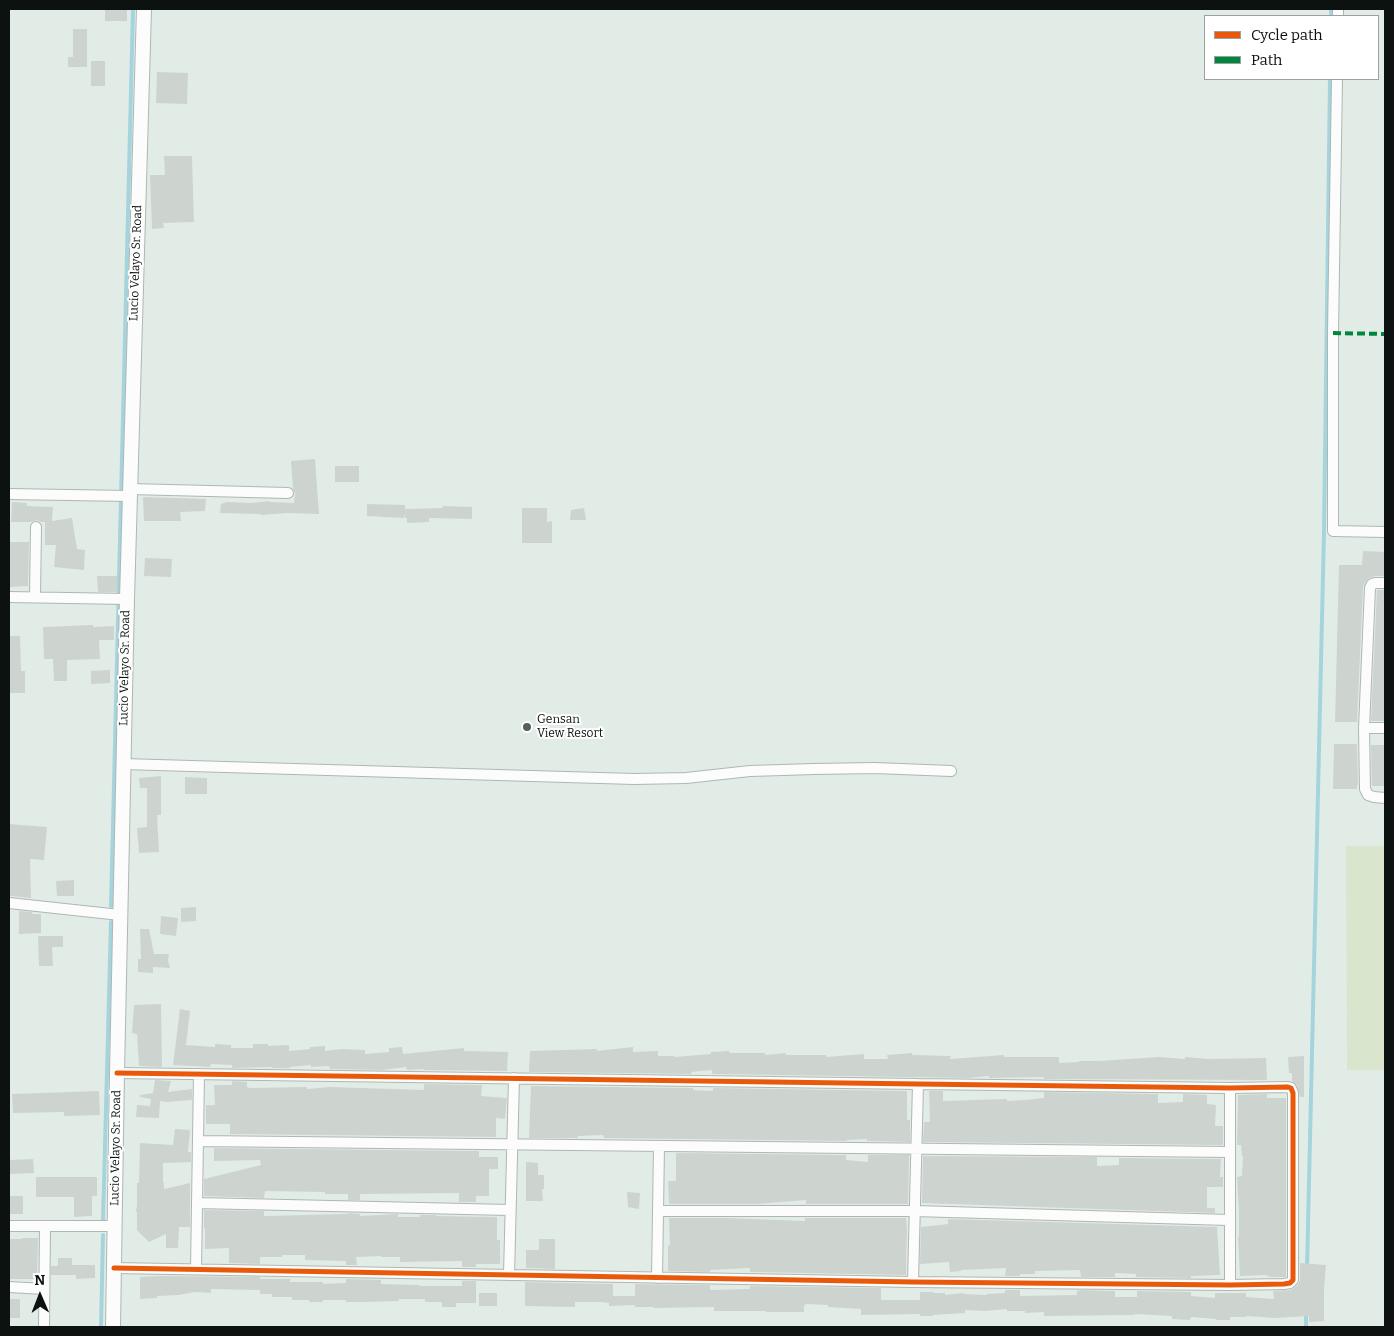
<!DOCTYPE html>
<style>
body{margin:0}
#map{position:relative;width:1394px;height:1336px;overflow:hidden;background:#e2ece7;font-family:Bitter,serif}
canvas{display:block}
.frame{position:absolute;inset:0;border:10px solid #0c1210;pointer-events:none}
.legend{position:absolute;left:1204px;top:15px;width:175px;height:65px;box-sizing:border-box;background:#fff;border:1px solid #9ea09f;margin:0;padding:6px 9px;list-style:none;font-size:15px;color:#0c1210}
.legend li{display:flex;align-items:center;gap:10px;height:25px}
.legend b{width:25px;border:1px solid #9ea09f}
.north{position:absolute;left:15px;top:1271px;width:50px;height:50px;-webkit-text-stroke:4px #fff;paint-order:stroke;rotate:359deg;font-size:14px;font-weight:700;line-height:20px;text-align:center;color:#0c1210}
.north::after{content:'';display:block;margin:auto;width:18px;height:22px;background:#0c1210;clip-path:polygon(50% 0,100% 100%,50% 72%,0 100%)}
</style>
<div id="map">
<canvas width="1394" height="1336"></canvas>
<div class="frame"></div>
<ul class="legend">
<li><b style="height:6px;background:#e8590c"></b>Cycle path</li>
<li><b style="height:6px;background:#00873e"></b>Path</li>
</ul>
<div class="north">N</div>
</div>
<script>
const ctx = document.querySelector('canvas').getContext('2d');
ctx.lineJoin = 'round';
function paint(path, color) { ctx.fillStyle = color; ctx.fill(path, 'evenodd'); }
const shape = rows => new Path2D(rows.map(r => 'M' + r).join(''));
function stroke(path, color, width, dash) { ctx.strokeStyle = color; ctx.lineWidth = width; ctx.lineCap = dash ? 'butt' : 'round'; ctx.setLineDash(dash || []); ctx.stroke(path); }
function label(font, color, halo, rows, align = 'center') {
  ctx.font = font + ' Bitter,serif'; ctx.lineWidth = 4; ctx.setLineDash([]); ctx.textBaseline = 'middle'; ctx.strokeStyle = halo; ctx.fillStyle = color; for (const [text, x, y, turn = 0] of rows) {
    ctx.save(); ctx.translate(x, y); ctx.rotate((+turn || 0) * Math.PI / 180); ctx.textAlign = isNaN(turn) ? turn : align; if (halo) ctx.strokeText(text, 0, 0); ctx.fillText(text, 0, 0); ctx.restore();
  }
}
const green = shape([
 [1346,846,1385,846,1385,1070,1347,1070]
]);
const stream = shape([
 [1331,16,1331,9],
 [111,906,133,9],
 [103,1220,111,922],
 [1307,1269,1324,532,1330,79],
 [101,1327,103,1235],
 [1306,1327,1306,1313]
]);
const building = shape([
 [105,9,127,9,127,21,105,21],
 [73,29,87,29,87,67,68,67,68,57,73,57],
 [91,61,105,61,105,86,91,86],
 [157,72,188,73,187,104,156,103],
 [164,156,192,156,194,222,163,223,164,228,152,229,150,175,165,175],
 [315,459,319,514,287,513,261,515,261,514,220,513,221,504,227,502,251,503,270,501,270,502,294,503,295,493,293,489,291,461],
 [335,466,359,466,359,482,335,482],
 [143,497,206,499,205,511,180,512,181,521,144,521],
 [12,502,27,503,27,506,53,507,52,521,72,518,77,549,85,550,84,570,54,567,56,545,45,545,45,522,41,522,37,520,31,522,11,522],
 [367,504,405,505,405,509,442,508,443,506,472,507,472,519,429,518,429,522,407,523,407,518,405,518,405,513,404,518,367,516],
 [522,508,547,508,547,522,552,521,552,543,522,543],
 [584,508,586,520,570,520,571,510],
 [9,542,29,542,28,586,9,587],
 [1363,551,1385,552,1385,576,1375,576,1369,578,1366,581,1363,587,1357,722,1335,722,1339,565,1362,565],
 [145,558,172,559,171,577,144,576],
 [97,576,117,576,117,592,98,592],
 [1377,590,1385,590,1385,721,1371,721],
 [93,625,93,627,114,626,114,640,99,640,100,659,67,660,67,681,54,681,53,659,44,659,43,627],
 [9,636,20,636,21,671,25,671,25,693,9,693],
 [110,670,110,683,91,684,91,671],
 [1334,744,1357,744,1358,785,1357,785,1357,789,1333,789],
 [1371,745,1385,745,1385,786,1372,786],
 [161,776,161,815,157,815,159,852,139,853,137,828,147,827,147,788,140,788,139,778],
 [185,777,207,778,207,794,185,794],
 [9,824,47,827,44,860,30,859,31,898,10,896],
 [74,880,74,896,57,896,56,881],
 [196,907,196,921,181,922,181,908],
 [19,911,32,912,32,914,41,914,41,933,19,934],
 [161,916,178,918,176,936,160,934],
 [140,929,149,929,154,954,169,954,168,960,170,968,153,967,153,973,138,972,138,959,141,959],
 [38,936,63,936,63,947,52,947,53,966,39,966],
 [161,1004,162,1067,139,1066,137,1034,132,1033,134,1005],
 [180,1009,190,1011,186,1045,215,1047,215,1044,231,1045,231,1048,253,1048,253,1044,268,1044,268,1046,289,1045,289,1051,310,1049,310,1047,325,1046,325,1051,342,1049,365,1050,365,1054,389,1052,389,1048,402,1047,403,1054,464,1048,464,1051,508,1052,507,1071,424,1070,423,1069,407,1070,406,1067,382,1070,330,1069,329,1066,311,1067,311,1065,290,1067,290,1068,272,1068,272,1067,232,1068,232,1065,211,1064,210,1067,173,1065],
 [633,1047,633,1052,658,1051,658,1056,674,1056,674,1057,711,1054,711,1052,729,1051,730,1053,765,1053,765,1055,786,1053,786,1055,826,1055,826,1057,864,1054,864,1059,888,1059,887,1055,912,1053,912,1055,951,1056,950,1059,1004,1055,1004,1057,1059,1057,1059,1063,1079,1062,1079,1061,1099,1061,1159,1057,1185,1059,1185,1057,1209,1059,1266,1058,1267,1080,1044,1079,1044,1077,989,1078,989,1076,968,1078,712,1074,712,1070,691,1072,692,1074,529,1072,530,1051,597,1049,597,1051],
 [1304,1056,1304,1097,1300,1097,1297,1085,1292,1081,1292,1073,1289,1073,1288,1057],
 [155,1080,171,1081,168,1092,192,1089,192,1100,166,1102,160,1101,159,1118,136,1117,137,1105,150,1106,151,1099,140,1097,140,1095,153,1093],
 [232,1081,247,1082,247,1087,250,1088,307,1087,307,1089,330,1087,424,1090,424,1084,482,1085,481,1096,507,1098,505,1119,496,1118,496,1137,230,1134,230,1124,206,1124,206,1105,215,1105,214,1085,232,1085],
 [531,1086,693,1088,693,1090,713,1091,713,1088,907,1091,907,1120,910,1120,910,1142,867,1141,867,1139,847,1140,847,1141,604,1138,603,1135,578,1136,578,1138,529,1138],
 [99,1091,100,1115,64,1116,64,1112,13,1113,12,1094],
 [929,1091,943,1091,943,1101,1007,1099,1007,1101,1025,1100,1044,1098,1044,1092,1158,1094,1158,1103,1183,1102,1183,1094,1207,1095,1207,1104,1216,1105,1215,1126,1223,1126,1223,1145,923,1142,924,1122,930,1122],
 [1267,1094,1267,1098,1286,1098,1286,1277,1272,1277,1267,1276,1267,1275,1240,1276,1238,1237,1239,1237,1239,1213,1237,1177,1242,1176,1243,1156,1242,1156,1241,1145,1237,1145,1238,1095],
 [175,1129,190,1130,188,1152,191,1152,191,1162,163,1163,163,1183,164,1183,164,1189,190,1183,190,1227,179,1227,178,1248,166,1248,166,1234,149,1242,137,1230,137,1212,136,1212,137,1205,137,1183,139,1183,140,1143,173,1145],
 [214,1148,479,1151,479,1157,498,1157,498,1169,489,1169,489,1196,476,1196,476,1202,459,1202,459,1193,360,1194,360,1200,348,1200,348,1194,325,1194,325,1192,265,1191,264,1198,204,1196,204,1179,261,1165,260,1160,214,1161],
 [676,1153,846,1155,846,1160,868,1162,868,1155,909,1155,908,1204,806,1204,806,1200,756,1204,669,1204,668,1181,676,1181],
 [923,1156,1097,1157,1097,1166,1119,1165,1119,1158,1221,1159,1220,1177,1223,1177,1223,1187,1207,1187,1207,1208,1215,1208,1215,1213,922,1203],
 [33,1159,34,1173,9,1174,9,1160],
 [526,1162,538,1163,538,1175,544,1175,544,1189,542,1189,543,1201,526,1201],
 [36,1177,97,1177,97,1196,92,1196,92,1216,74,1217,74,1197,36,1197],
 [627,1192,640,1193,639,1209,628,1207],
 [9,1196,23,1196,23,1214,9,1214],
 [204,1210,264,1211,264,1216,348,1214,348,1213,360,1214,360,1216,398,1214,398,1217,420,1217,420,1215,436,1215,436,1216,497,1217,497,1240,500,1240,500,1264,476,1264,476,1267,462,1267,462,1261,400,1262,400,1257,381,1257,381,1256,356,1257,357,1265,346,1265,346,1261,305,1260,305,1255,282,1255,282,1257,260,1257,260,1264,229,1263,229,1248,205,1249,205,1228,204,1228],
 [669,1218,725,1218,805,1221,805,1218,906,1218,907,1228,906,1275,750,1272,750,1268,710,1270,710,1272,668,1271,668,1246,670,1245],
 [948,1219,1217,1227,1220,1275,1191,1276,1191,1278,1136,1277,1136,1274,1115,1273,1115,1277,1081,1277,1080,1270,1035,1271,1035,1274,1020,1274,1020,1276,1005,1276,1006,1268,961,1270,961,1271,950,1272,949,1262,920,1264,921,1227,948,1224],
 [22,1238,38,1238,37,1279,9,1279,9,1239,22,1239],
 [539,1239,555,1239,555,1269,526,1268,526,1250,539,1250],
 [58,1258,72,1258,72,1265,95,1265,95,1278,76,1279,76,1275,51,1275,51,1266,58,1266],
 [1300,1263,1326,1265,1324,1289,1324,1321,1309,1322,1309,1316,1275,1318,1246,1316,1246,1317,1230,1317,1230,1320,1216,1320,1216,1319,1191,1317,1190,1320,1172,1319,1172,1316,1135,1314,1135,1315,1044,1316,1044,1312,1025,1313,1025,1311,1007,1311,1007,1309,985,1311,965,1310,965,1313,933,1315,933,1316,920,1316,920,1314,861,1315,861,1309,828,1307,828,1305,806,1304,804,1306,804,1312,766,1312,766,1311,714,1311,714,1307,653,1308,654,1307,635,1307,635,1305,609,1306,609,1303,602,1302,575,1302,575,1307,525,1306,525,1282,613,1284,613,1296,635,1296,635,1284,710,1285,710,1290,750,1289,750,1286,881,1288,881,1300,920,1300,920,1292,934,1292,934,1293,945,1293,945,1295,963,1293,963,1294,987,1295,987,1294,1005,1293,1005,1290,1020,1290,1020,1296,1077,1295,1077,1291,1081,1290,1115,1291,1115,1297,1137,1297,1137,1291,1191,1292,1191,1296,1215,1298,1215,1293,1246,1293,1246,1297,1274,1299,1273,1291,1291,1290,1298,1285,1300,1280],
 [161,1276,260,1277,260,1279,290,1279,290,1282,323,1282,323,1284,346,1283,346,1279,381,1280,381,1284,419,1285,419,1286,462,1286,462,1281,476,1281,476,1303,456,1303,456,1307,442,1307,442,1302,425,1302,425,1299,399,1299,399,1301,363,1302,346,1302,346,1300,323,1300,323,1302,309,1302,309,1300,292,1300,292,1297,272,1297,272,1294,260,1294,260,1290,211,1289,211,1293,194,1292,179,1295,157,1296,157,1298,140,1299,140,1277],
 [479,1293,497,1293,497,1306,479,1306],
 [9,1299,20,1299,20,1318,9,1318]
]);
const minor = shape([
 [1338,16,1338,9],
 [1337,79,1333,333,1333,531,1385,532],
 [130,489,288,493],
 [9,494,129,496],
 [1385,583,1375,583,1372,584,1370,588,1364,728,1365,789,1368,795,1374,797,1385,798],
 [9,597,127,599],
 [35,597,36,527],
 [1364,728,1385,728],
 [123,764,634,779,686,778,750,771,814,769,875,768,951,771],
 [9,903,120,915],
 [198,1141,1229,1152],
 [197,1203,510,1210],
 [658,1211,914,1211,1229,1220],
 [9,1226,115,1226],
 [114,1268,913,1282,1230,1285,1284,1284,1290,1283,1293,1280,1293,1093,1291,1088,1288,1087,1230,1088,918,1084,117,1073],
 [196,1269,199,1074],
 [509,1275,514,1078],
 [657,1278,659,1146],
 [913,1282,918,1084],
 [1230,1285,1230,1088],
 [9,1287,44,1289],
 [44,1327,45,1227]
]);
const secondary = shape([
 [113,1327,117,1073,127,599,144,9]
]);
const quiet = shape([
 [1333,333,1385,334]
]);
const cycleway = shape([
 [114,1268,913,1282,1230,1285,1284,1284,1290,1283,1293,1280,1293,1093,1291,1088,1288,1087,1230,1088,918,1084,117,1073]
]);
const markers = [
 [527,727,5,"#575e5b"]
];
const streetNames = [
 ["Lucio Velayo Sr. Road",136,263,-88],
 ["Lucio Velayo Sr. Road",125,668,-89],
 ["Lucio Velayo Sr. Road",116,1148,-89]
];
const poiNames = [
 ["Gensan",537,720],
 ["View Resort",537,734]
];
paint(green, '#dae5cd');
stroke(stream, '#a5d4dd', 4);
paint(building, '#cdd4cf');
stroke(minor, '#afb7b3', 12);
stroke(secondary, '#afb7b3', 16);
stroke(minor, '#fbfcfb', 10);
stroke(secondary, '#fbfcfb', 14);
stroke(quiet, '#00873e', 4, [8, 4]);
stroke(cycleway, '#e8590c', 5);
for (const [x, y, r, color] of markers) { const dot = new Path2D(); dot.arc(x, y, r, 0, 2 * Math.PI); ctx.fillStyle = color; ctx.fill(dot); stroke(dot, '#fff', 2); }
label('12px', '#0c1210', '#fff', streetNames);
label('12px', '#0c1210', '#fff', poiNames, 'left');
</script>
